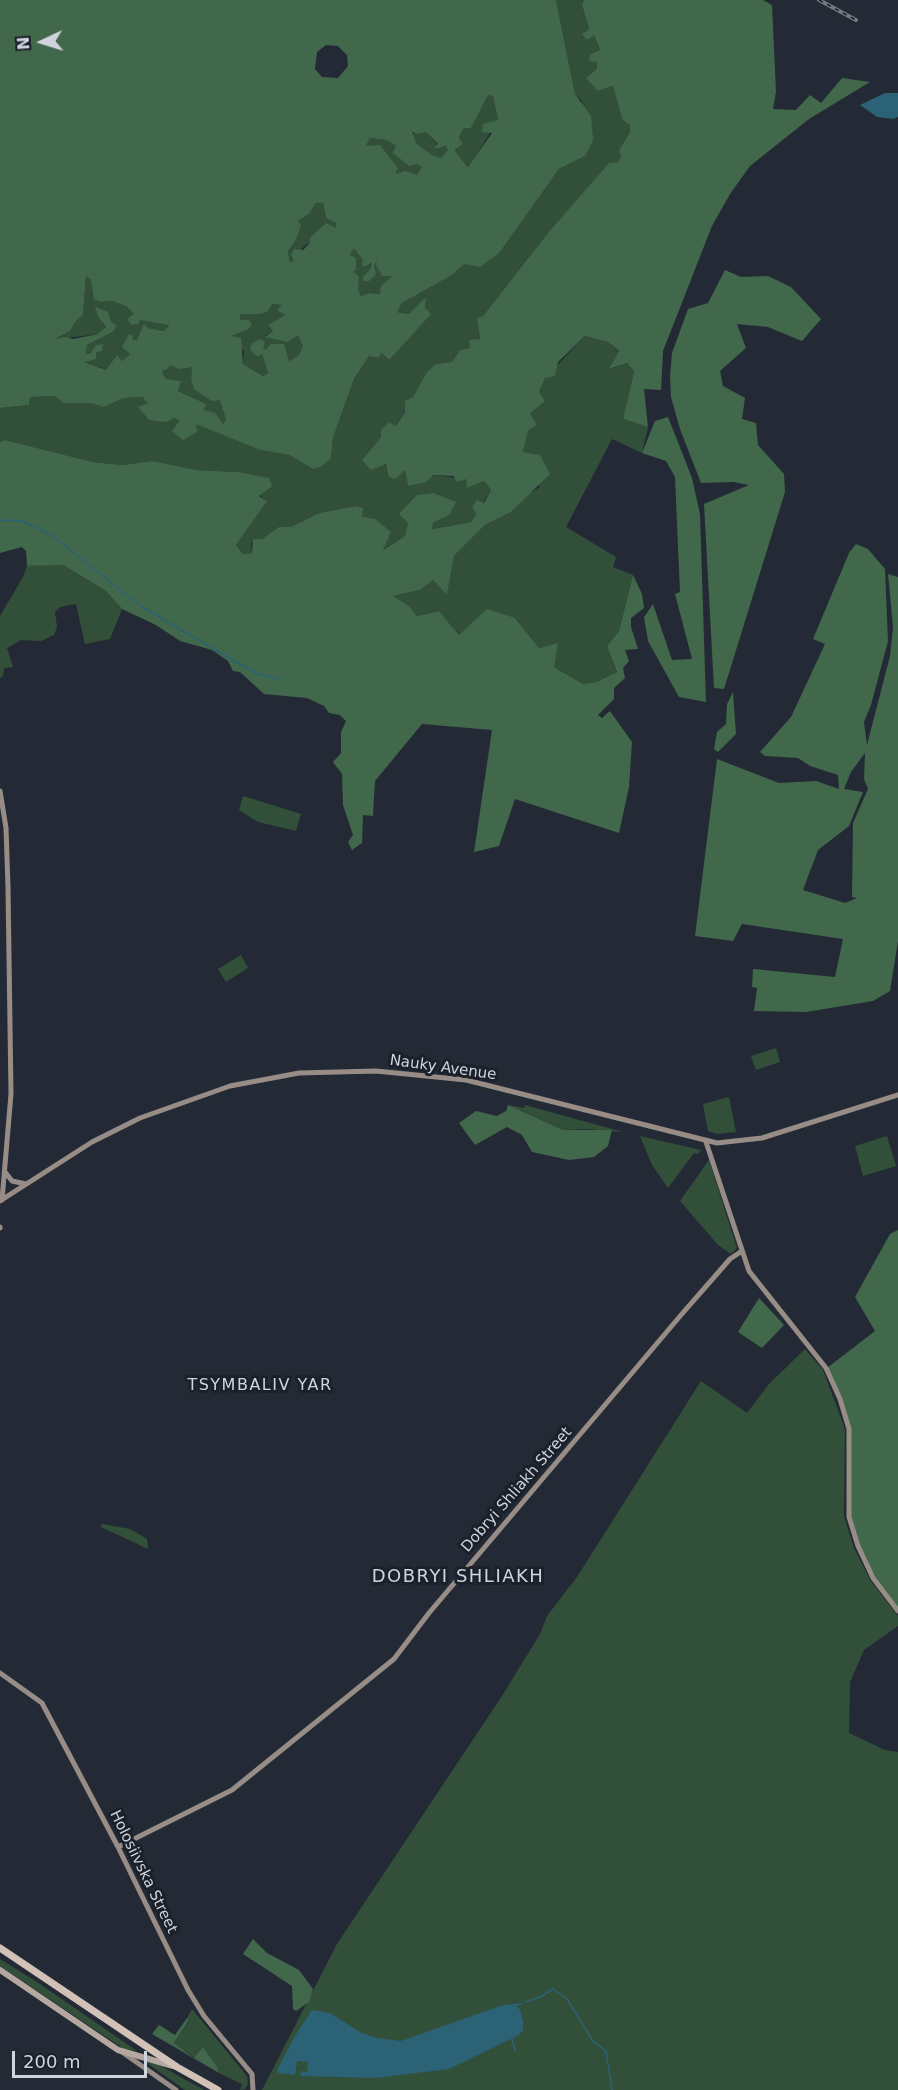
<!DOCTYPE html>
<style>
body{margin:0}
#map{position:relative;width:898px;height:2090px;overflow:hidden;background:#242a35;font-family:"DejaVu Sans",sans-serif}
canvas{display:block}
.north{position:absolute;left:12px;top:12px;width:60px;height:60px;-webkit-text-stroke:4px #1a212b;paint-order:stroke;rotate:266deg;font-size:16px;font-weight:700;line-height:24px;text-align:center;color:#d0d4dc}
.north::after{content:'';display:block;margin:auto;width:21px;height:27px;background:#d0d4dc;clip-path:polygon(50% 0,100% 100%,50% 72%,0 100%)}
.scale{position:absolute;left:12px;top:2051px;width:135px;height:27px;box-sizing:border-box;border:3px solid #d0d4dc;border-top:0;padding-left:8px;font-size:18px;line-height:21px;white-space:nowrap;color:#d0d4dc;-webkit-text-stroke:4px #1a212b;paint-order:stroke}
</style>
<div id="map">
<canvas width="898" height="2090"></canvas>
<div class="north">N</div>
<div class="scale">200 m</div>
</div>
<script>
const ctx = document.querySelector('canvas').getContext('2d');
ctx.lineJoin = 'round';
function paint(path, color) { ctx.fillStyle = color; ctx.fill(path, 'evenodd'); }
const shape = rows => new Path2D(rows.map(r => 'M' + r).join(''));
function stroke(path, color, width, dash) { ctx.strokeStyle = color; ctx.lineWidth = width; ctx.lineCap = dash ? 'butt' : 'round'; ctx.setLineDash(dash || []); ctx.stroke(path); }
function label(font, color, halo, rows, align = 'center') {
  ctx.font = font + ' "DejaVu Sans",sans-serif'; ctx.lineWidth = 6; ctx.setLineDash([]); ctx.textBaseline = 'middle'; ctx.strokeStyle = halo; ctx.fillStyle = color; for (const [text, x, y, turn = 0] of rows) {
    ctx.save(); ctx.translate(x, y); ctx.rotate((+turn || 0) * Math.PI / 180); ctx.textAlign = isNaN(turn) ? turn : align; if (halo) ctx.strokeText(text, 0, 0); ctx.fillText(text, 0, 0); ctx.restore();
  }
}
const green = shape([
 [556,0,584,0,582,5,589,29,582,34,594,35,600,50,597,61,598,91,613,86,619,101,623,121,630,125,630,132,619,150,621,156,618,162,609,164,547,234,483,316,477,318,480,339,470,348,460,350,452,362,436,364,428,372,396,426,389,422,381,437,362,460,405,470,408,486,433,475,468,479,466,487,484,481,491,490,471,522,431,529,433,523,449,515,408,523,405,536,382,550,356,506,319,513,291,527,279,527,262,539,251,543,252,553,243,554,236,545,266,501,237,472,197,470,152,461,122,465,93,462,5,440,0,442,0,408,29,405,30,397,54,396,63,403,90,403,104,407,124,398,142,397,148,403,139,408,195,423,260,450,289,455,313,469,331,458,333,438,354,379,369,356,378,358,382,353,389,360,425,308,426,298,409,314,397,312,402,303,452,275,464,264,498,253,559,169,585,156,582,101,575,94],
 [488,94,493,96,498,120,469,167,453,150,463,144,459,138,461,133,464,128,471,128],
 [426,131,439,147,447,146,449,150,441,158,432,155,416,143,411,134],
 [370,138,386,140,396,146,422,167,417,175,395,174,366,146],
 [316,203,323,203,326,218,336,223,336,229,303,247,294,261,290,262,288,251,296,240,300,226,298,221,309,214],
 [354,247,362,259,364,266,370,262,371,268,363,277,374,267,377,258,388,275,392,276,380,294,369,293,361,296,357,290,350,255],
 [86,276,91,280,100,302,110,301,126,306,140,320,169,324,165,331,148,328,137,340,132,340,129,334,130,354,122,361,117,355,107,370,84,362,103,345,91,353,85,354,87,345,105,335,111,323,107,312,96,306,98,317,106,328,98,334,51,340,70,331,76,321,83,315],
 [272,304,283,305,285,315,268,325,273,331,265,336,299,335,303,346,300,355,288,361,252,343,251,350,258,357,262,353,268,374,263,376,243,364,244,351,229,336,247,330,239,321,240,314,261,314],
 [585,336,608,342,619,352,611,369,627,363,634,371,623,419,648,427,642,453,612,439,566,527,616,557,613,567,633,575,619,631,607,646,617,672,596,682,583,684,554,667,515,618,459,635,439,611,417,616,409,606,392,596,420,590,433,580,447,594,454,556,485,525,511,512,528,494,540,487,523,452,529,413,545,378],
 [170,365,193,366,191,380,208,397,220,399,227,419,222,424,204,410,205,404,178,391,166,379,162,371,168,369],
 [45,565,63,565,106,591,122,609,110,639,85,644,76,604,60,607,55,612,57,627,54,635,41,641,21,640,7,648,13,667,4,668,3,676,0,678,0,616,23,577,27,566],
 [243,796,301,814,296,831,258,822,239,810],
 [241,955,248,968,226,982,218,969],
 [776,1048,780,1062,756,1070,751,1056],
 [729,1097,736,1132,717,1134,708,1131,703,1104],
 [508,1105,524,1108,525,1105,623,1132,587,1129,563,1130],
 [640,1136,701,1150,698,1154,694,1153,668,1188,652,1165],
 [887,1136,896,1166,863,1176,855,1146],
 [709,1160,737,1248,731,1254,718,1245,680,1201],
 [805,1349,823,1370,845,1429,844,1516,854,1548,870,1580,898,1616,898,1626,864,1650,850,1682,849,1733,885,1750,898,1752,898,2090,262,2090,337,1944,502,1696,540,1634,547,1616,577,1577,701,1381,747,1413,769,1384],
 [102,1524,130,1529,147,1539,148,1549,101,1527],
 [0,1959,40,1984,137,2051,124,2049,0,1966],
 [192,2009,247,2076,248,2084,245,2089,240,2090,242,2084,219,2073,217,2066,203,2047,195,2058,174,2043,189,2021,187,2018],
 [144,2061,159,2065,204,2090,185,2090]
]);
const forest = shape([
 [0,0,556,0,575,94,591,116,593,140,585,156,559,169,499,253,480,267,464,264,452,275,402,303,397,312,409,314,426,297,425,308,431,314,389,360,382,353,378,358,369,356,354,379,333,438,331,458,322,466,313,469,289,455,260,450,196,424,197,432,183,440,172,431,180,420,174,418,166,422,149,420,138,407,148,403,142,397,124,398,104,407,90,403,63,403,54,396,30,397,29,405,0,408],
 [326,45,338,46,347,55,348,66,338,78,322,77,315,69,317,52],
 [488,95,493,96,498,120,483,124,482,132,492,133,468,167,454,150,463,144,459,138,461,133,464,128,471,128],
 [412,132,418,134,426,132,438,144,433,149,446,146,448,150,441,158,432,155,416,143],
 [370,138,386,140,396,146,393,153,409,166,417,164,422,167,417,175,405,171,395,174,398,168,380,145,366,146],
 [316,203,323,203,326,218,336,223,336,228,326,223,310,238,310,243,303,250,295,249,291,254,294,261,290,262,288,251,296,240,301,225,298,221,309,214],
 [354,248,362,259,363,267,371,263,371,268,363,277,363,281,369,281,376,274,374,267,377,259,376,265,382,276,392,276,381,286,380,294,369,293,361,296,358,290,359,276,353,272,356,270,356,258,350,255],
 [86,276,91,280,94,299,100,302,111,301,126,306,134,314,127,319,131,325,138,324,140,320,169,325,164,331,148,328,144,324,137,340,132,340,133,336,129,334,122,347,130,354,122,361,117,355,106,370,84,362,96,359,96,352,102,351,103,344,96,345,91,353,86,354,87,345,114,331,116,325,111,322,108,312,95,306,98,317,106,327,98,334,73,339,67,337,54,339,70,331,76,321,83,315],
 [272,304,282,305,277,310,285,315,268,325,273,331,265,337,288,342,298,335,303,346,299,355,289,361,284,344,271,344,266,350,263,348,265,342,261,339,252,343,250,350,258,357,262,354,268,373,263,376,243,364,241,338,231,336,247,330,252,325,249,320,240,320,240,314,261,314,268,311],
 [170,365,180,369,192,367,191,380,195,390,212,401,220,400,226,419,223,424,215,413,204,410,206,404,178,391,181,381,166,379,162,371,168,369],
 [584,0,763,0,772,5,776,92,773,109,796,110,810,95,821,103,842,78,870,82,809,119,750,166,730,194,712,226,663,351,661,390,644,389,648,427,623,419,634,371,627,363,609,369,619,351,608,342,585,336,558,362,555,376,545,378,539,392,545,401,530,413,537,425,528,430,523,452,540,455,550,474,511,512,485,525,454,556,447,595,433,580,420,590,393,596,409,606,417,616,439,611,459,635,487,609,515,618,539,648,558,643,554,667,583,684,596,682,617,672,607,646,619,631,633,575,642,594,644,608,631,618,631,627,638,649,625,650,629,661,623,668,625,678,614,688,614,699,598,715,602,718,610,711,632,742,629,787,619,833,515,799,499,846,474,852,492,730,422,724,375,781,373,816,363,815,362,843,352,850,348,842,353,835,343,805,342,774,333,762,341,753,341,732,346,721,340,715,329,713,324,706,307,698,264,694,240,672,233,671,228,661,212,650,180,641,156,625,122,609,106,591,63,565,27,566,26,551,22,547,0,553,0,442,5,440,93,462,122,465,152,461,197,470,237,472,269,478,272,486,259,496,267,501,236,545,243,554,252,553,253,539,262,539,279,527,291,527,319,513,356,506,363,508,362,517,375,519,391,532,383,550,405,536,408,523,399,514,417,495,433,493,456,502,449,515,433,523,432,529,471,522,476,514,472,507,477,500,484,503,491,490,484,481,466,488,467,479,456,482,454,476,433,475,426,482,408,486,405,470,395,479,389,477,386,464,371,470,362,460,381,437,381,430,389,422,396,426,405,412,405,401,413,397,427,372,436,364,452,362,460,350,470,348,469,340,480,339,477,318,483,316,547,234,609,163,618,162,621,156,619,150,630,132,630,125,623,121,613,86,598,91,586,78,597,69,597,62,589,61,590,55,600,50,594,35,587,40,582,34,589,29,582,5],
 [725,270,741,277,768,276,791,287,821,319,802,341,768,327,737,324,746,348,720,371,723,386,745,398,742,419,756,423,758,445,784,474,785,492,724,689,714,688,704,504,749,485,733,482,701,483,680,429,671,397,670,377,672,353,688,309,708,303],
 [668,417,692,478,700,514,706,702,679,697,648,641,644,617,653,604,672,660,692,659,675,594,680,592,675,477,666,461,642,453,655,421],
 [856,544,868,549,885,569,888,641,871,705,864,722,867,745,890,656,893,627,888,574,898,577,898,941,890,991,873,1001,806,1012,754,1011,757,988,752,987,753,969,835,977,843,939,742,924,733,941,695,936,717,759,779,783,816,781,839,789,838,775,810,766,798,758,765,756,760,752,791,717,825,644,813,639,849,553],
 [865,753,864,779,868,789,853,823,852,897,857,898,845,903,803,890,818,850,849,826,863,792,844,789,851,772],
 [733,692,736,734,718,752,714,749,717,732,726,724,727,704],
 [508,1105,563,1130,612,1130,608,1146,594,1157,569,1160,532,1152,522,1135,507,1127,475,1145,459,1123,476,1111,497,1116,506,1111],
 [898,1230,898,1609,874,1577,859,1545,850,1517,850,1429,827,1368,875,1331,855,1297,890,1234],
 [759,1298,784,1325,762,1348,738,1332],
 [253,1939,267,1953,299,1970,313,1989,309,2002,296,2011,293,2009,292,1986,243,1954],
 [187,2018,189,2020,174,2043,194,2058,203,2047,217,2066,219,2073,152,2034,159,2025,175,2035]
]);
const water = shape([
 [885,93,898,93,898,117,893,119,877,117,860,105],
 [515,2004,520,2010,523,2022,523,2030,519,2035,449,2069,375,2078,300,2076,301,2071,307,2072,308,2062,297,2061,295,2075,278,2073,277,2070,295,2036,312,2010,330,2013,360,2032,376,2038,401,2041,503,2005]
]);
const stream = shape([
 [0,520,22,521,50,534,142,607,257,674,280,679],
 [525,2002,540,1997,553,1989,567,1999,593,2041,606,2051,612,2090],
 [514,2005,522,2004],
 [512,2039,515,2050]
]);
const secondary = shape([
 [0,791,6,828,8,887,11,1094,2,1200],
 [706,1142,749,1271,826,1368,840,1399,849,1429,849,1517,858,1546,873,1578,898,1611],
 [5,1172,12,1181,26,1184],
 [0,1201,92,1142,140,1118,230,1086,299,1073,376,1071,466,1080,717,1143,762,1138,898,1095],
 [0,1227,0,1228],
 [0,1673,42,1703,118,1847,188,1990,204,2016,252,2074,253,2090],
 [118,1847,232,1790,394,1659,429,1613,681,1315,730,1259,742,1251],
 [122,2052,176,2090]
]);
const primary = shape([
 [0,1970,118,2050,173,2066]
]);
const highway = shape([
 [0,1948,177,2067,218,2090]
]);
const rail = shape([
 [819,0,856,20]
]);
const streetNames = [
 ["Nauky Avenue",443,1068,8],
 ["Dobryi Shliakh Street",517,1490,-49],
 ["Holosiivska Street",143,1872,64]
];
const neighbourhoodNames = [
 ["TSYMBALIV YAR",260,1386]
];
const quarterNames = [
 ["DOBRYI SHLIAKH",458,1577]
];
paint(green, '#325039');
paint(forest, '#41684a');
paint(water, '#2b6276');
stroke(stream, '#2b6276', 1.5);
stroke(secondary, '#978d86', 5);
stroke(primary, '#b5a8a0', 6);
stroke(highway, '#d1c1b7', 7);
stroke(rail, '#757a83', 4);
stroke(rail, '#1a212b', 1.5, [4.5]);
label('15px', '#d0d4dc', '#1a212b', streetNames);
ctx.letterSpacing = '1.5px';
label('16px', '#d0d4dc', '#1a212b', neighbourhoodNames);
ctx.letterSpacing = '0px';
ctx.letterSpacing = '1.5px';
label('18px', '#d0d4dc', '#1a212b', quarterNames);
ctx.letterSpacing = '0px';
</script>
